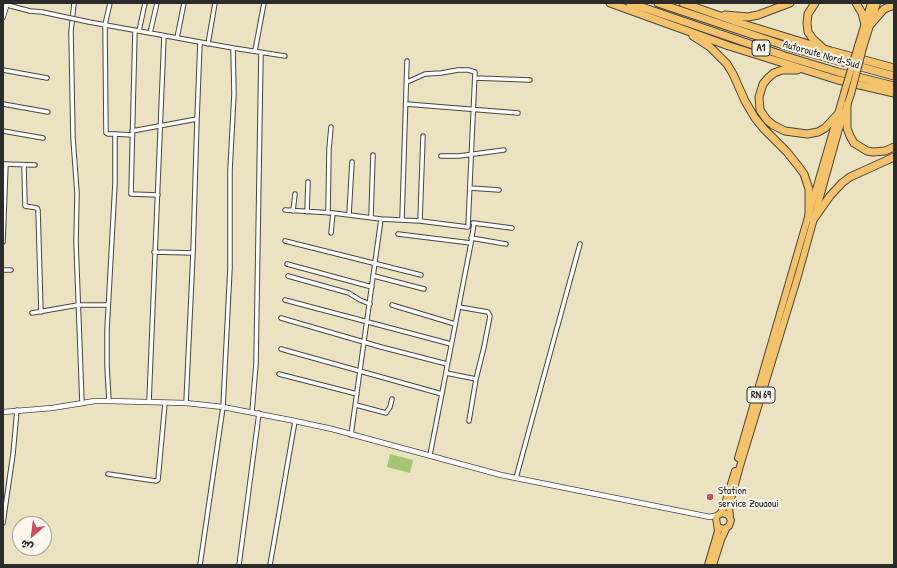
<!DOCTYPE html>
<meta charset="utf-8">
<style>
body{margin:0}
#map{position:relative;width:897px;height:568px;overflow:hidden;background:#eae2c0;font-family:"Patrick Hand","Playpen Sans Arabic",sans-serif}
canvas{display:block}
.frame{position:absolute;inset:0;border:4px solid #2b2b2b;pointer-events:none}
.north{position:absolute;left:12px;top:516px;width:40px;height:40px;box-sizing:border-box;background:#fbf7ec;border:1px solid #a8a59f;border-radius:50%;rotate:208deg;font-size:11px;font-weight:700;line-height:16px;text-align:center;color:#2b2b2b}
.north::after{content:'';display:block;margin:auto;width:14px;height:18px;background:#d1495b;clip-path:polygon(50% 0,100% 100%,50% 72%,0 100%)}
</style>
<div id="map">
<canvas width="897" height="568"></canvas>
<div class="frame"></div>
<div class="north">ش</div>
</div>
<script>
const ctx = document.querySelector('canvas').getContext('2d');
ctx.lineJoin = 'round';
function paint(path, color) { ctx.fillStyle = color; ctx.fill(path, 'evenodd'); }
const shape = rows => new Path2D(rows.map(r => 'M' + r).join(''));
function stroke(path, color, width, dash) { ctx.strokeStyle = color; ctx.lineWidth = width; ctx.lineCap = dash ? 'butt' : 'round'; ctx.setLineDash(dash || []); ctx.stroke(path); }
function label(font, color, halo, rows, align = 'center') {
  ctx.font = font + ' "Patrick Hand",sans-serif'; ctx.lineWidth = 4; ctx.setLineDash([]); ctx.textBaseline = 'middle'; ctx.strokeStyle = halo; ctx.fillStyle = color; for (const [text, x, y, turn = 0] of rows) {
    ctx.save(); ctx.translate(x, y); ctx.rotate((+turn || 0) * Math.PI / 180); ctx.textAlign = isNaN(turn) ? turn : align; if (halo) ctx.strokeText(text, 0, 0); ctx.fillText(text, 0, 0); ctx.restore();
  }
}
const green = shape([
 [390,454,413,460,410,473,387,467]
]);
const minor = shape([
 [74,3,71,32,73,138,77,193,76,242,82,403],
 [7,5,30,11,42,12],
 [89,22,233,48,285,56],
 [135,30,131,194,158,195],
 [139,31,145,3],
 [150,33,157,3],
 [177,38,184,3],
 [208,44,215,3],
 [255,51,264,3],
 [3,70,47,78],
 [475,78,530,80],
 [3,104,48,112],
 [406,104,518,113],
 [3,131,43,138],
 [132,131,197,119],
 [115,134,132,135],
 [441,156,459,156,504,150],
 [3,164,35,165],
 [24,165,25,206,37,208,38,210,41,312],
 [470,188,499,190],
 [285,210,333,213,381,219,420,221,468,227,475,72,468,70,458,70,441,73,425,74,407,82],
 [293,211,295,194],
 [307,212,308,182],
 [328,213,329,149,331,127],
 [349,215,352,162],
 [371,217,373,155],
 [402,219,407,61],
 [420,221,423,136],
 [473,223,512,228],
 [331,233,333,213],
 [398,234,471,243,474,223],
 [471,238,506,244],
 [285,241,421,275],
 [3,242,6,164],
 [154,252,193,253],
 [287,264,372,287],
 [3,270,11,270],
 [288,276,349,293,360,300,370,304],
 [374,276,424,289],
 [285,300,451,344],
 [392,305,455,324],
 [459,307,488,312,490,316,484,347,476,379,469,421],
 [32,313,78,305,108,305],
 [281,318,381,347,447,364],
 [281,349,442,394],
 [446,373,476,379],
 [279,374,357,394],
 [109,401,107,366,107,330,115,183,115,134,108,134,106,133,105,25,110,3],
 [149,402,164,36],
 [186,403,193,253,197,119,200,42],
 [356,405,386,413,390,407,392,399],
 [252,412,256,364,261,52],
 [351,435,381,219],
 [430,455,471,243],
 [108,474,156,481,158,480,165,403],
 [516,478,580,244],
 [3,523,13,454,17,410],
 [200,565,223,407,230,268,230,170,234,94,233,48],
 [239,565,259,413],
 [270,565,295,421]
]);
const tertiary = shape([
 [3,17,7,3],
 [3,412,52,408,95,401,109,401,186,403,223,407,295,421,332,429,501,475,710,517,718,515]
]);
const trunk = shape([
 [858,46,871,3],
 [863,48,877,3],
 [738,458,844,93],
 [720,514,724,507,735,471],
 [730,516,729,507,740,466,798,276,839,129,851,94],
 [708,565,718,531,716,518,718,515,722,513,728,515,731,520,729,526,724,529,718,527],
 [713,565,721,540,726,529]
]);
const motorway = shape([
 [610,3,729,46,838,80,894,93],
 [630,3,785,56,838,72,894,86],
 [658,3,795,49,894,76],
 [683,3,740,23,831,51,894,68],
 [815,3,808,14,807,23,808,32,813,39,822,47],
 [856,3,862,13,865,25],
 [725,15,748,17,758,15,790,3],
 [870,25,884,9,894,5],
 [693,36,710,47,727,64,733,74,745,101,755,118,764,129,787,152,799,167,804,174,809,189,809,216],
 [797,70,782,70,774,73,768,78,763,84,759,97,760,110,767,120,773,125,785,131,807,134,818,132,825,128,839,113],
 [847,105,847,128,850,136,854,143,867,151,873,152,885,151,894,147],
 [813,220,830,196,842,183,850,177,894,157]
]);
const minorBridge = shape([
 [42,12,89,22]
]);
const trunkBridge = shape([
 [844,93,858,46],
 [851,94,863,48]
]);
const markers = [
 [710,497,4,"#d1495b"]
];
const shields = [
 [761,48,18],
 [761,395,28]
];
const shieldNames = [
 ["A1",761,48],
 ["RN 69",761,395]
];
const streetNames = [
 ["Autoroute Nord-Sud",821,55,16]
];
const poiNames = [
 ["Station",718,491],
 ["service Zouaoui",718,504]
];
paint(green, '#a3c670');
stroke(minor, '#484641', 5.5);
stroke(tertiary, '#484641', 6);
stroke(trunk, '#484641', 8);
stroke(motorway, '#484641', 9);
stroke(minor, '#fff', 3.5);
stroke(tertiary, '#fff', 4.5);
stroke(trunk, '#f4c26a', 6);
stroke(motorway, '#f4c26a', 7);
stroke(minorBridge, '#484641', 5.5, []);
stroke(trunkBridge, '#484641', 8, []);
stroke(minorBridge, '#fff', 3.5);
stroke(trunkBridge, '#f4c26a', 6);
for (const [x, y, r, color] of markers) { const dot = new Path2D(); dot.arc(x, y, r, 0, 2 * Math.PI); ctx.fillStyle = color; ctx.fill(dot); stroke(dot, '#fbf7ec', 1.5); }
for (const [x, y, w] of shields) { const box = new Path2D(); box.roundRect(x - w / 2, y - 8, w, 16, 3); ctx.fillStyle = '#fbf7ec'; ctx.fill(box); stroke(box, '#2b2b2b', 1); }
label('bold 10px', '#2b2b2b', null, shieldNames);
label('11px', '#2b2b2b', '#fbf7ec', streetNames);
label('11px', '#2b2b2b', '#fbf7ec', poiNames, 'left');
</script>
